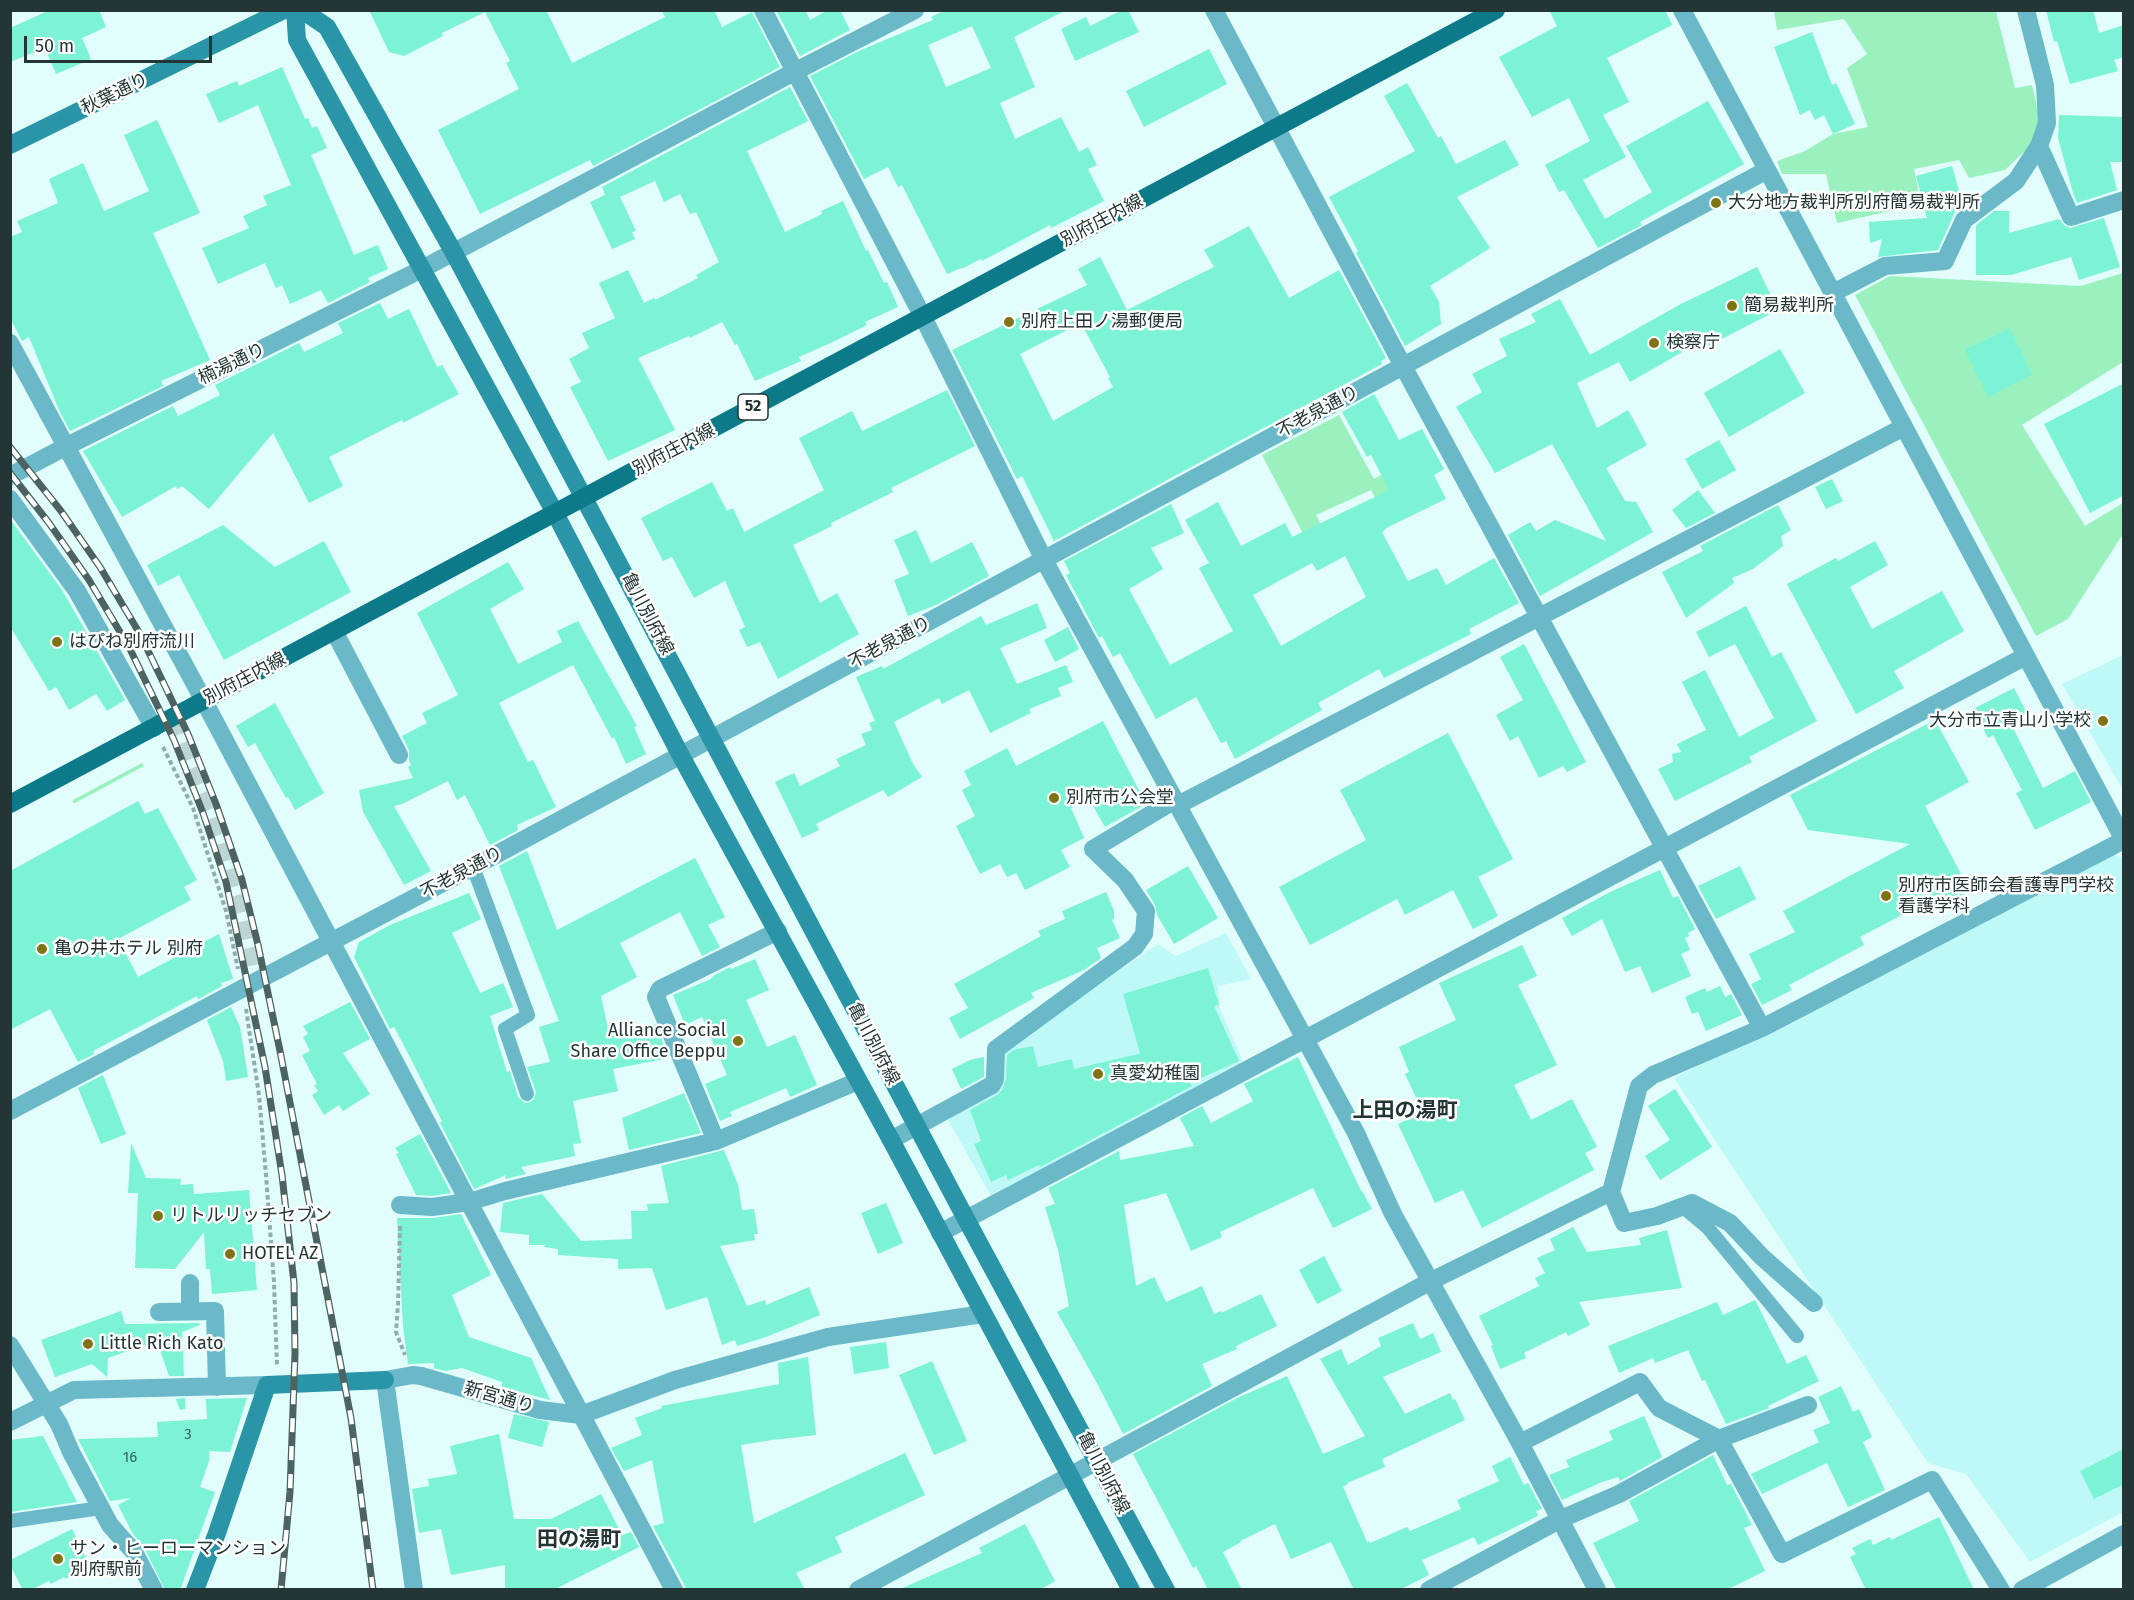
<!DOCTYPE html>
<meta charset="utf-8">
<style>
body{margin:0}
#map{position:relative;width:2134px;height:1600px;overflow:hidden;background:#e1fefc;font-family:"Fira Sans",sans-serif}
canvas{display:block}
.frame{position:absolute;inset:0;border:12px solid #233635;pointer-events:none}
.scale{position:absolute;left:24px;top:36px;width:188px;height:27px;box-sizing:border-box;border:3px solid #233635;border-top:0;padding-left:8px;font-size:18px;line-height:21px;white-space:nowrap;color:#233635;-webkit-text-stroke:4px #fff;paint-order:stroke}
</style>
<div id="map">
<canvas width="2134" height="1600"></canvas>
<div class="frame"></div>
<div class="scale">50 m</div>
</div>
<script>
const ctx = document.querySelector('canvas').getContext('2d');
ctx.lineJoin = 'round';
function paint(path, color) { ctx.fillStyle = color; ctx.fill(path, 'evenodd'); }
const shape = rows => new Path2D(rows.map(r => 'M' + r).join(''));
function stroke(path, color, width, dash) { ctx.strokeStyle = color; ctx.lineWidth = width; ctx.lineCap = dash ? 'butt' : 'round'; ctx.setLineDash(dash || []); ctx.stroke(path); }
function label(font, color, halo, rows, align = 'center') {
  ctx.font = font + ' "Fira Sans","Noto Sans JP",sans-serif'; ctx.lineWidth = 5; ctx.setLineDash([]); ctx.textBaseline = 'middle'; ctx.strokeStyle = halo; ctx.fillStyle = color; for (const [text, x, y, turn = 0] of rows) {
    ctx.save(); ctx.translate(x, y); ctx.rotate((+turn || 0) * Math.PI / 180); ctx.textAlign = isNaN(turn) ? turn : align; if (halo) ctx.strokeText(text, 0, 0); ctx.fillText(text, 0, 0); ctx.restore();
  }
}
const built = shape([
 [2123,655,2123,790,2062,684],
 [2112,854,2124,858,2123,1512,2030,1562,1966,1474,1928,1463,1674,1078],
 [1226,933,1251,979,1218,986,1220,1009,1243,1062,991,1196,948,1120,969,1104,1005,1049,1158,944,1176,956]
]);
const green = shape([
 [1774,11,1996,11,2015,88,2032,85,2043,134,2005,170,1969,178,1959,160,1914,169,1921,204,1837,223,1826,174,1782,174,1777,161,1805,151,1833,134,1868,127,1847,68,1867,54,1844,19,1777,30],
 [2123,273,2123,362,2022,425,2085,526,2123,503,2123,534,2068,619,2036,636,1855,295,1890,276,2081,286],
 [1339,415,1374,479,1407,461,1380,506,1371,490,1316,515,1328,538,1310,547,1262,455],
 [142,763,144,766,75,803,72,802,73,800]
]);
const building = shape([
 [50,10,99,10,106,27,82,38,91,59,56,74,45,48,10,62,10,28],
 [369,10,546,10,572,63,665,17,662,10,714,10,722,27,752,12,780,67,593,166,590,160,480,214,438,130,519,89,506,63,510,61,485,12,442,33,443,36,404,56,389,52],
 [776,10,805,10,810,20,828,10,840,10,850,30,800,56],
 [946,10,1066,10,1014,37,1035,87,1000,103,1015,139,1061,117,1079,152,1088,147,1097,165,1088,169,1104,201,1051,228,1050,225,982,261,981,259,961,269,961,268,947,274,902,185,898,187,888,167,864,179,810,76,861,50,933,20,931,17],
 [972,26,991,68,946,87,928,45],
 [1122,10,1128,10,1139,32,1075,61,1061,29,1086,17,1090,26],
 [1549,10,1665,10,1672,25,1607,58,1629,102,1603,115,1626,157,1583,180,1605,219,1652,192,1626,146,1708,101,1744,164,1640,222,1642,225,1598,248,1564,190,1559,192,1545,165,1590,141,1569,98,1532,117,1499,57,1557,26],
 [2046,10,2093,10,2099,33,2124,25,2124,57,2114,60,2118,71,2070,84,2057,41,2054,42],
 [1812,32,1832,85,1836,83,1855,124,1833,134,1824,115,1815,120,1810,110,1800,115,1774,47],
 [1209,49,1227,84,1144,127,1126,91],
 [282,67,305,119,308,118,312,128,317,126,327,148,311,155,354,255,378,245,388,269,368,278,370,282,328,303,321,290,290,304,282,285,276,288,265,263,218,284,202,248,249,228,243,216,267,205,263,196,291,185,258,105,219,123,206,94,237,81,239,86],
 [1407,83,1438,138,1441,136,1456,164,1505,140,1519,165,1457,197,1490,248,1430,286,1439,302,1441,324,1405,346,1356,253,1358,251,1329,197,1415,151,1384,96],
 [790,87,808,121,747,151,785,232,822,214,821,211,843,201,866,251,868,250,884,283,887,282,898,307,865,322,867,325,835,341,799,357,801,361,755,381,737,344,735,345,722,322,690,338,689,336,638,358,675,430,608,461,570,387,581,382,569,359,589,348,582,333,615,318,599,283,628,270,644,303,654,298,655,300,698,278,696,275,719,262,696,212,690,214,680,194,664,202,655,181,620,197,636,231,632,232,635,239,612,249,590,202,605,195,602,187],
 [2059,115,2124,117,2124,162,2110,162,2117,190,2077,203,2073,193,2058,138],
 [157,120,200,213,153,233,210,360,161,381,163,386,70,431,59,410,29,337,22,341,10,318,10,237,22,232,17,221,58,203,49,179,83,163,104,211,149,191,124,135],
 [1952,166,1961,198,1938,250,1878,257,1882,239,1870,243,1869,222,1927,218,1916,176],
 [1994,211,2009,211,2009,233,2059,219,2064,225,2070,228,2104,218,2120,267,2079,280,2071,257,2011,275,1976,275,1976,225],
 [1249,226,1289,298,1339,270,1386,358,1381,361,1382,364,1054,541,1022,476,1017,479,952,350,1087,285,1078,269,1100,257,1127,310,1214,267,1204,250],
 [1081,323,1110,377,1108,378,1113,387,1053,421,1020,354],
 [1757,267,1778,310,1708,346,1705,339,1630,382,1619,362,1577,383,1597,428,1628,410,1647,445,1606,468,1625,501,1636,502,1653,532,1540,596,1508,535,1530,522,1536,531,1555,520,1606,541,1552,444,1495,473,1456,407,1482,392,1472,374,1507,356,1499,339,1536,322,1531,314,1560,299,1590,355,1679,305],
 [380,303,388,319,409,309,437,367,442,365,459,394,403,423,402,420,329,457,343,486,309,503,273,433,209,509,182,486,177,489,176,486,122,517,83,451,173,406,178,416,220,395,215,385,299,343,304,352,343,333,338,323],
 [2010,328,2032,375,1988,397,1965,350],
 [1780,349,1805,393,1729,437,1704,393],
 [2124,383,2124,495,2090,513,2044,424],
 [947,390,975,446,891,488,893,492,831,523,832,526,793,545,820,603,837,593,859,634,778,679,760,642,747,647,739,630,745,627,725,581,694,598,672,557,663,561,641,518,712,482,727,511,733,508,744,532,824,490,799,438,852,411,862,431],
 [1374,394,1399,440,1422,429,1444,469,1434,475,1446,499,1388,527,1382,532,1408,581,1437,568,1446,585,1494,558,1519,603,1469,629,1471,634,1384,678,1379,669,1318,703,1322,710,1235,759,1226,741,1221,743,1196,697,1156,719,1120,653,1113,657,1102,636,1099,638,1066,575,1070,573,1064,561,1171,504,1184,533,1151,548,1163,569,1129,589,1170,665,1233,631,1199,568,1209,563,1185,520,1218,502,1241,546,1285,523,1292,537,1389,490,1371,455,1367,457,1342,412],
 [1345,556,1366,597,1281,646,1253,595,1312,563,1317,571],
 [1719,440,1736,470,1702,489,1685,459],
 [1832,479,1843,501,1826,509,1815,487],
 [1698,490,1715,513,1686,528,1672,510],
 [1778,505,1791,530,1781,536,1783,546,1753,569,1732,578,1734,583,1686,618,1662,572,1703,551,1700,546],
 [10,519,62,590,125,700,107,711,96,694,69,710,56,687,49,691,10,626],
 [223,525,275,567,324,541,351,592,224,660,179,575,158,586,147,565],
 [916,530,931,563,972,542,989,576,936,605,908,616,894,580,909,574,894,540],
 [1875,541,1888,565,1850,587,1872,629,1942,591,1964,631,1894,671,1904,688,1856,714,1787,584,1836,558,1838,561],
 [508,562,524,589,490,609,518,664,562,642,557,631,578,621,637,726,634,727,646,754,626,764,614,737,612,739,573,665,499,703,528,762,533,760,556,807,517,825,518,830,490,845,465,795,457,800,448,781,402,804,394,806,431,871,404,885,363,812,359,790,413,778,408,767,411,765,409,761,409,750,402,736,427,723,422,713,458,695,417,613],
 [1037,603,1047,628,1000,648,1017,684,1066,665,1073,682,1058,688,1061,696,1029,709,1031,713,990,733,969,690,942,704,939,698,894,722,913,764,922,777,888,797,883,790,816,824,819,830,802,838,775,782,794,773,800,786,840,766,836,759,866,745,861,734,872,730,869,723,875,721,856,677,882,666,883,669,981,616,986,625],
 [1746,606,1772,657,1781,652,1817,721,1749,757,1752,762,1675,801,1658,769,1673,762,1672,754,1681,752,1677,744,1706,730,1682,682,1705,670,1739,737,1774,718,1735,644,1709,657,1696,632],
 [1068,627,1079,649,1055,662,1044,640],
 [1524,644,1586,762,1567,772,1563,766,1539,778,1518,736,1510,741,1496,715,1523,700,1500,657],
 [2014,688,2028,715,2011,724,2043,788,2075,771,2091,802,2035,830,2016,793,2022,790,1993,735,1988,738,1973,709],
 [275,703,324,793,295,810,288,797,286,798,255,743,248,747,236,726],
 [1935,720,1969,782,1925,806,1970,891,1933,910,1928,901,1860,937,1864,945,1789,985,1792,990,1762,1005,1751,984,1761,979,1749,954,1795,932,1783,911,1910,844,1808,830,1790,795],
 [1103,721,1146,804,1105,827,1089,799,1071,808,1084,838,1061,850,1070,867,1025,890,1016,873,1007,877,1000,864,980,874,956,826,975,816,962,790,971,785,964,771,1007,748,1016,766],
 [1448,733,1513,859,1478,877,1498,916,1473,929,1453,890,1405,915,1397,899,1310,945,1279,887,1366,840,1340,790],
 [138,801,145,814,158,808,197,880,184,887,191,900,118,939,138,977,219,934,233,979,221,983,222,986,198,999,197,996,93,1051,94,1054,78,1062,50,1009,10,1030,10,871],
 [527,851,557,930,695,858,725,917,708,925,720,947,702,956,680,912,620,943,637,977,601,996,609,1034,655,1024,669,1058,613,1069,618,1091,573,1101,581,1143,573,1144,575,1156,521,1167,526,1174,505,1179,506,1175,474,1189,440,1123,442,1121,411,1059,394,1027,390,1029,354,957,359,942,390,925,469,893,481,919,452,933,480,993,503,983,513,1007,490,1016,507,1072,510,1071,518,1097,525,1103,530,1102,534,1099,536,1092,527,1067,550,1062,539,1027,559,1021,499,866],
 [1188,866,1218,918,1174,944,1157,915,1155,905,1146,890],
 [1740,866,1756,899,1716,919,1698,886],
 [1660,870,1673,898,1678,896,1695,929,1688,933,1689,936,1685,938,1690,950,1681,954,1691,976,1652,993,1640,966,1625,972,1602,919,1572,936,1562,918,1610,892],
 [1106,892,1114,911,1114,919,1112,920,1120,938,1097,948,1101,958,1084,970,1031,993,1034,998,960,1039,949,1018,968,1008,954,984,1041,936,1038,931,1065,919,1062,911],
 [1522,945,1537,976,1518,985,1557,1065,1514,1085,1531,1120,1572,1099,1597,1147,1585,1153,1594,1170,1482,1228,1463,1190,1435,1203,1398,1124,1423,1112,1405,1074,1409,1072,1399,1047,1456,1020,1439,983],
 [755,959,769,990,746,1000,767,1047,795,1035,817,1085,790,1097,786,1088,730,1112,732,1116,720,1121,705,1084,727,1075,702,1017,685,1025,673,995,711,979,713,976,730,967,731,969],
 [1208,968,1219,1005,1214,1006,1239,1061,1190,1083,1192,1086,1040,1167,1039,1165,1008,1180,1006,1175,991,1182,974,1144,981,1141,970,1110,997,1095,1002,1090,1006,1079,1007,1055,1013,1050,1033,1046,1038,1067,1072,1059,1074,1069,1138,1054,1140,1053,1123,994],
 [1720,986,1725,997,1731,994,1742,1015,1706,1031,1698,1012,1692,1014,1685,997,1705,988,1707,992],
 [350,1002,370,1039,343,1053,370,1094,343,1111,339,1105,324,1115,312,1095,318,1091,314,1085,317,1084,302,1055,310,1051,303,1037,308,1034,303,1026],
 [231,1007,240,1027,248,1077,226,1081,223,1061,207,1020],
 [984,1057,984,1077,961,1089,952,1069,970,1060],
 [1298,1057,1361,1191,1362,1191,1372,1209,1333,1228,1313,1188,1220,1232,1222,1237,1191,1251,1166,1193,1124,1205,1136,1286,1154,1277,1166,1302,1202,1286,1214,1314,1221,1311,1221,1313,1261,1294,1277,1326,1236,1346,1237,1349,1202,1364,1212,1386,1123,1434,1098,1385,1057,1312,1069,1306,1058,1250,1045,1207,1055,1204,1048,1188,1119,1151,1120,1160,1194,1146,1180,1118,1202,1106,1211,1123,1253,1101,1244,1084],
 [103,1075,126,1134,101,1144,78,1088],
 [1675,1089,1712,1147,1660,1180,1645,1156,1670,1140,1648,1106],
 [684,1093,701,1133,629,1150,622,1118],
 [420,1134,451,1193,432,1196,416,1195,396,1154,399,1153,395,1148],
 [131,1143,146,1178,181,1179,180,1185,193,1184,194,1194,249,1190,257,1290,212,1294,210,1269,206,1269,204,1232,175,1269,135,1268,138,1193,128,1193],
 [724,1150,738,1185,742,1210,754,1209,758,1234,754,1234,755,1240,720,1246,747,1306,765,1300,766,1305,809,1287,820,1315,766,1337,737,1346,735,1340,722,1345,707,1297,666,1310,652,1268,618,1269,618,1259,558,1255,558,1249,544,1247,545,1245,529,1245,529,1235,500,1232,503,1203,542,1194,581,1241,632,1239,631,1211,648,1211,647,1204,669,1203,661,1166],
 [886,1203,903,1243,878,1254,861,1213],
 [461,1214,491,1275,452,1295,469,1337,531,1358,550,1400,502,1387,502,1382,462,1368,445,1371,434,1368,434,1363,408,1364,403,1326,397,1218,433,1218],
 [1573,1227,1587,1252,1641,1245,1639,1238,1667,1230,1682,1288,1579,1302,1590,1325,1568,1336,1566,1332,1524,1353,1526,1358,1500,1369,1491,1346,1493,1345,1479,1316,1539,1286,1535,1278,1545,1273,1537,1258,1555,1250,1550,1239],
 [1324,1256,1342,1291,1317,1304,1299,1270],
 [1755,1300,1787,1364,1806,1355,1819,1381,1768,1406,1769,1408,1767,1409,1726,1424,1705,1380,1702,1381,1688,1350,1655,1363,1653,1358,1619,1373,1608,1346,1717,1302,1723,1315],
 [121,1311,125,1324,199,1323,200,1325,182,1332,184,1376,169,1376,157,1341,108,1358,107,1377,92,1364,55,1377,41,1340],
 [1413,1323,1420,1339,1433,1333,1441,1352,1383,1377,1405,1414,1450,1393,1453,1400,1455,1399,1465,1420,1382,1459,1385,1467,1347,1483,1348,1484,1343,1487,1367,1542,1369,1541,1370,1543,1407,1527,1410,1531,1461,1509,1457,1500,1499,1481,1492,1466,1510,1457,1524,1485,1528,1483,1542,1509,1536,1511,1538,1516,1478,1545,1474,1537,1422,1560,1429,1575,1399,1590,1354,1590,1331,1542,1291,1559,1275,1524,1240,1541,1241,1542,1223,1552,1242,1590,1208,1590,1196,1566,1193,1568,1133,1454,1237,1398,1287,1376,1323,1454,1365,1436,1320,1359,1341,1349,1348,1365,1381,1346,1378,1338],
 [886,1342,889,1368,854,1374,850,1347],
 [808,1357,816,1435,772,1440,741,1445,754,1523,905,1453,925,1495,835,1537,842,1552,796,1573,805,1590,687,1590,653,1526,664,1523,652,1460,624,1471,611,1448,642,1435,635,1418,662,1408,661,1406,779,1384,778,1363],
 [932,1361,967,1441,934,1455,899,1375],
 [1841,1386,1853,1412,1859,1409,1872,1437,1863,1442,1885,1490,1848,1507,1827,1463,1762,1494,1751,1474,1819,1442,1813,1430,1830,1423,1818,1397],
 [185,1398,185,1409,180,1410,176,1399],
 [247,1398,230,1452,209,1451,209,1461,200,1487,215,1492,180,1590,165,1590,144,1547,133,1534,118,1505,131,1498,110,1501,78,1439,158,1437,157,1422,207,1419,206,1399],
 [514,1414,549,1422,542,1447,508,1438],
 [1644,1416,1662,1457,1620,1481,1618,1477,1602,1482,1562,1500,1549,1475,1569,1467,1566,1460,1613,1440,1609,1431],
 [499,1434,514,1519,551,1519,601,1494,622,1535,631,1532,639,1547,553,1590,505,1590,505,1565,451,1575,441,1529,419,1533,412,1489,429,1486,428,1479,457,1474,450,1446],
 [43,1436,77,1502,10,1512,10,1440],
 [2124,1449,2124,1484,2094,1499,2080,1471],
 [1713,1455,1727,1485,1731,1484,1752,1525,1744,1528,1765,1571,1726,1590,1617,1590,1593,1543,1639,1521,1629,1501],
 [1939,1517,1974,1590,1866,1590,1850,1557,1856,1554,1852,1548,1870,1539,1873,1545,1890,1537,1891,1540],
 [1025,1524,1055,1581,1039,1590,898,1590,982,1553,979,1548],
 [72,1529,90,1566,65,1579,64,1577,51,1584,49,1581,30,1590,23,1590,10,1565,10,1560]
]);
const streetTunnel = shape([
 [172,718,221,839,241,905,258,980]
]);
const path = shape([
 [163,747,193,808,226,911,238,969],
 [246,1009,259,1095,266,1175,274,1282,277,1366],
 [400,1226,398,1305,396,1332,405,1355]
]);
const lane = shape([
 [473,867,528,1015,505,1029,527,1094],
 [1683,1207,1708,1228,1797,1336],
 [10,1521,101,1508]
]);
const street = shape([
 [763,10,923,317,1044,560,1305,1039,1356,1133,1393,1214,1520,1443,1597,1590],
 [1214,10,1403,366,1762,1028],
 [1682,10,2124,840],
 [2039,146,2071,217,2124,200],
 [1833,293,1885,266,1945,261,1964,220,2016,181,2039,146,2047,123,2045,85,2026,10],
 [10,343,204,701,674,1590],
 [10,476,67,446,422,269,796,71,915,10],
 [10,499,77,591,154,728],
 [334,631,399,755],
 [1178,805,1904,427],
 [10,1111,473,867,1767,170],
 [891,1140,992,1085,995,1079,996,1049,1135,947,1144,934,1146,911,1125,880,1093,849,1175,800],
 [716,1141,656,997,660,989,778,931],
 [1611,1192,1624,1223,1657,1216,1692,1203,1730,1223,1762,1257,1814,1303],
 [400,1205,432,1207,469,1202,505,1191,716,1141,858,1081],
 [940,1233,2026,656],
 [190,1283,190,1311],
 [159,1312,215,1311,217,1387],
 [10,1345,59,1424,71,1452,110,1525,134,1552,154,1590],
 [10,1422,74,1390,267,1385],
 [1520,1443,1640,1382,1659,1408,1719,1439,1782,1554,1932,1480,2001,1590],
 [414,1590,385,1380,413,1375,421,1376,540,1410,581,1415,675,1380,828,1337,983,1314],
 [858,1590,1431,1281,1611,1192,1639,1086,1653,1075,1762,1028,2124,840],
 [1429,1590,1561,1519,1619,1494,1719,1439,1808,1405],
 [2022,1590,2124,1534]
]);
const secondary = shape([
 [295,10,297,40,555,513,681,756,891,1140,1131,1590],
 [302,10,327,27,454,253,966,1219,1166,1590],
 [10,145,284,10],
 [195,1590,217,1533,267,1385,385,1380]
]);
const primary = shape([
 [10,804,1496,10]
]);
const rail = shape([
 [10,447,61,511,100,567,140,634,188,734,216,804,242,880,258,945,280,1051,351,1418,373,1590],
 [10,473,49,523,89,580,129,647,174,740,203,813,226,882,265,1067,282,1175,294,1283,295,1354,290,1492,281,1590]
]);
const markers = [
 [1716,203,6,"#7e7315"],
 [1732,306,6,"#7e7315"],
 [1009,322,6,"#7e7315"],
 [1654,343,6,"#7e7315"],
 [57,642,6,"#7e7315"],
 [2103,721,6,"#7e7315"],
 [1054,798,6,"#7e7315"],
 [1886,896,6,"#7e7315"],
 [42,949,6,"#7e7315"],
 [738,1041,6,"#7e7315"],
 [1098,1074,6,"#7e7315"],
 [158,1216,6,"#7e7315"],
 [230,1254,6,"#7e7315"],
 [88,1344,6,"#7e7315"],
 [58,1559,6,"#7e7315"]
];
const numberNames = [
 ["3",188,1435],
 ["16",130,1458]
];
const shields = [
 [753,407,30]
];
const shieldNames = [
 ["52",753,407]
];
const streetNames = [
 ["秋葉通り",115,94,-26],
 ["別府庄内線",1102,221,-28],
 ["楠湯通り",232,364,-26],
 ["不老泉通り",1318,412,-28],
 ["別府庄内線",674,450,-28],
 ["亀川別府線",647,614,62],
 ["不老泉通り",890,643,-28],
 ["別府庄内線",245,679,-28],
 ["不老泉通り",462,873,-28],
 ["亀川別府線",873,1044,62],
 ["新宮通り",499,1398,16],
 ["亀川別府線",1103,1473,62]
];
const poiNames = [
 ["大分地方裁判所別府簡易裁判所",1728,203],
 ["簡易裁判所",1744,306],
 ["別府上田ノ湯郵便局",1021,322],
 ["検察庁",1666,343],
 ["はぴね別府流川",69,642],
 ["大分市立青山小学校",2091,721,"right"],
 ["別府市公会堂",1066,798],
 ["別府市医師会看護専門学校",1898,886],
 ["看護学科",1898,907],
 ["亀の井ホテル 別府",54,949],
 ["Alliance Social",726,1031,"right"],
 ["Share Office Beppu",726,1052,"right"],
 ["真愛幼稚園",1110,1074],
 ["リトルリッチセブン",170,1216],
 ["HOTEL AZ",242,1254],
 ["Little Rich Kato",100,1344],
 ["サン・ヒーローマンション",70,1549],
 ["別府駅前",70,1570]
];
const quarterNames = [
 ["上田の湯町",1405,1111],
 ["田の湯町",579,1540]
];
paint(built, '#bef9f7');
paint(green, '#9bf1be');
paint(building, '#7cf3d5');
stroke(streetTunnel, '#bbd6d4', 18, [18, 9]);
stroke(path, '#93acab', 4, [4.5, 3]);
stroke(lane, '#6bb9c8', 14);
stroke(street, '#6bb9c8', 18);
stroke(secondary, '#2b95a8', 18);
stroke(primary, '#0d7a8a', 18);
stroke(rail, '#4d6361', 7);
stroke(rail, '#fff', 4.5, [14]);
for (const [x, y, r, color] of markers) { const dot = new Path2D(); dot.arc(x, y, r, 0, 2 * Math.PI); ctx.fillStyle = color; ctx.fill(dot); stroke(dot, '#fff', 2); }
label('15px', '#39655d', null, numberNames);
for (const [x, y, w] of shields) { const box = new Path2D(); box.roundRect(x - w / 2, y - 13, w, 26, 4.5); ctx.fillStyle = '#fff'; ctx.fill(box); stroke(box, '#233635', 1.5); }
label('bold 16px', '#233635', null, shieldNames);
label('18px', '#233635', '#fff', streetNames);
label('18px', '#233635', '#fff', poiNames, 'left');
label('bold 21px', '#233635', '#fff', quarterNames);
</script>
